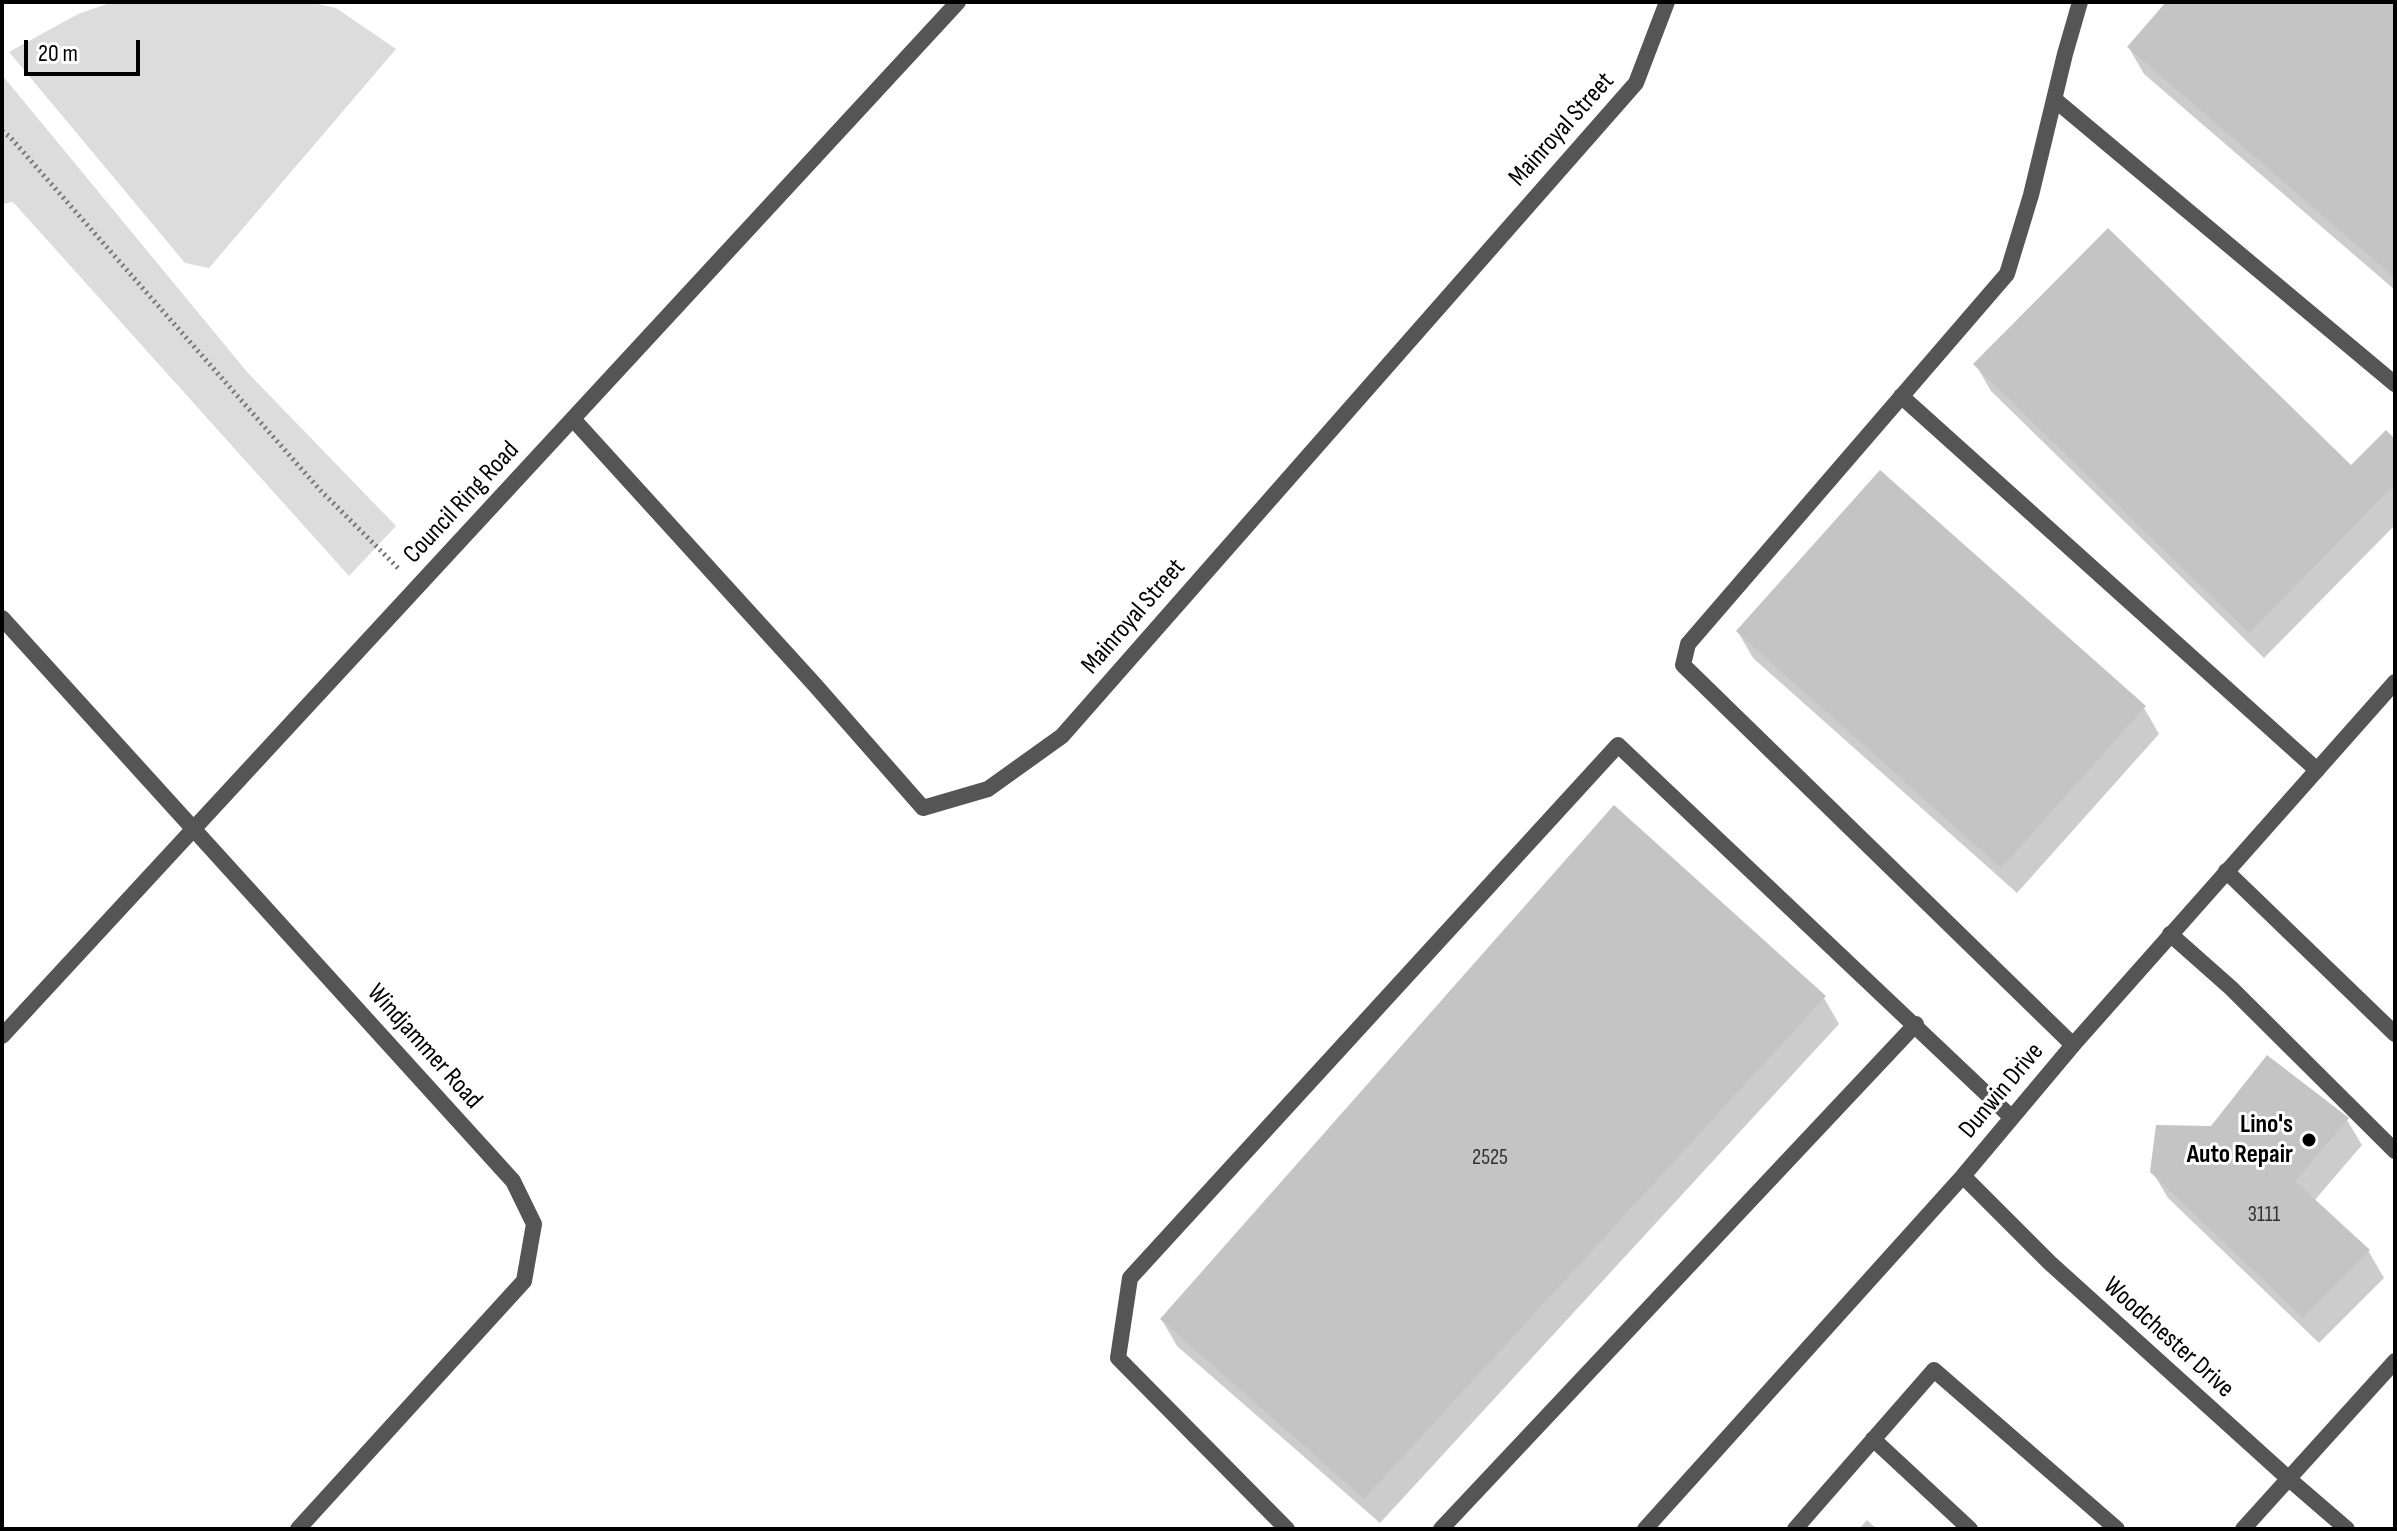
<!DOCTYPE html>
<style>
body{margin:0}
#map{position:relative;width:2397px;height:1531px;overflow:hidden;background:#fff;font-family:"Sofia Sans Condensed",sans-serif}
canvas{display:block}
.frame{position:absolute;inset:0;border:4px solid #000;pointer-events:none}
.scale{position:absolute;left:24px;top:40px;width:116px;height:36px;box-sizing:border-box;border:4px solid #000;border-top:0;padding-left:10px;font-size:24px;line-height:28px;white-space:nowrap;color:#000;-webkit-text-stroke:6px #fff;paint-order:stroke}
</style>
<div id="map">
<canvas width="2397" height="1531"></canvas>
<div class="frame"></div>
<div class="scale">20 m</div>
</div>
<script>
const ctx = document.querySelector('canvas').getContext('2d');
ctx.lineJoin = 'round';
function paint(path, color) { ctx.fillStyle = color; ctx.fill(path, 'evenodd'); }
const shape = rows => new Path2D(rows.map(r => 'M' + r).join(''));
function stroke(path, color, width, dash) { ctx.strokeStyle = color; ctx.lineWidth = width; ctx.lineCap = dash ? 'butt' : 'round'; ctx.setLineDash(dash || []); ctx.stroke(path); }
function label(font, color, halo, rows, align = 'center') {
  ctx.font = font + ' "Sofia Sans Condensed",sans-serif'; ctx.lineWidth = 6; ctx.setLineDash([]); ctx.textBaseline = 'middle'; ctx.strokeStyle = halo; ctx.fillStyle = color; for (const [text, x, y, turn = 0] of rows) {
    ctx.save(); ctx.translate(x, y); ctx.rotate((+turn || 0) * Math.PI / 180); ctx.textAlign = isNaN(turn) ? turn : align; if (halo) ctx.strokeText(text, 0, 0); ctx.fillText(text, 0, 0); ctx.restore();
  }
}
const green = shape([
 [113,2,308,2,336,8,396,49,209,268,185,263,9,52,78,14],
 [2,75,248,373,396,526,349,576,13,202,2,204]
]);
const shadow = shape([
 [2169,2,2395,2,2395,290,2144,74,2129,48],
 [1976,365,2351,468,2395,442,2395,525,2264,658,1991,391],
 [1738,632,2144,708,2159,734,2017,893,1753,658],
 [1824,998,1839,1024,1380,1523,1177,1346,1162,1320],
 [2347,1120,2362,1145,2314,1201,2369,1252,2384,1278,2319,1343,2168,1198,2152,1171,2212,1128],
 [1867,1520,1877,1529,1859,1529]
]);
const building = shape([
 [2166,2,2395,2,2395,278,2127,47],
 [2108,228,2351,465,2386,430,2395,439,2395,484,2249,633,1973,364],
 [1880,470,2146,706,2001,868,1736,631],
 [1614,805,1826,996,1364,1499,1160,1319],
 [2267,1055,2349,1118,2295,1181,2370,1250,2303,1318,2150,1172,2156,1125,2211,1126]
]);
const path = shape([
 [2,131,10,137,320,490,399,569]
]);
const service = shape([
 [2054,99,2395,384],
 [1901,396,2317,770],
 [2226,871,2395,1034],
 [2170,934,2231,988,2395,1151],
 [2073,1045,1683,665,1688,644,2007,274,2031,195,2065,54,2080,2],
 [1873,1439,1970,1529],
 [1287,1529,1118,1358,1130,1278,1618,745,2011,1117],
 [1441,1529,1916,1024],
 [1795,1529,1934,1370,2117,1529],
 [2243,1529,2395,1361]
]);
const minor = shape([
 [573,419,815,685,923,808,988,789,1062,736,1636,83,1667,2],
 [2,618,513,1181,534,1224,524,1281,298,1529],
 [1963,1176,2050,1263,2289,1479,2347,1529],
 [1645,1529,1963,1176,2073,1045,2395,682]
]);
const tertiary = shape([
 [2,1036,958,2]
]);
const markers = [
 [2309,1140,8,"#000"]
];
const numberNames = [
 ["2525",1490,1158],
 ["3111",2264,1215]
];
const streetNames = [
 ["Mainroyal Street",1562,130,-48],
 ["Council Ring Road",462,503,-47],
 ["Mainroyal Street",1134,617,-49],
 ["Windjammer Road",424,1047,48],
 ["Dunwin Drive",2002,1091,-50],
 ["Woodchester Drive",2168,1338,42]
];
const poiNames = [
 ["Lino's",2293,1125],
 ["Auto Repair",2293,1155]
];
paint(green, '#dcdcdc');
paint(shadow, '#0003');
paint(building, '#c4c4c4');
stroke(path, '#777', 5, [2, 4]);
stroke(service, '#555', 16);
stroke(minor, '#555', 16);
stroke(tertiary, '#555', 16);
for (const [x, y, r, color] of markers) { const dot = new Path2D(); dot.arc(x, y, r, 0, 2 * Math.PI); ctx.fillStyle = color; ctx.fill(dot); stroke(dot, '#fff', 3); }
label('22px', '#313131', null, numberNames);
label('26px', '#000', '#fff', streetNames);
label('bold 26px', '#000', '#fff', poiNames, 'right');
</script>
